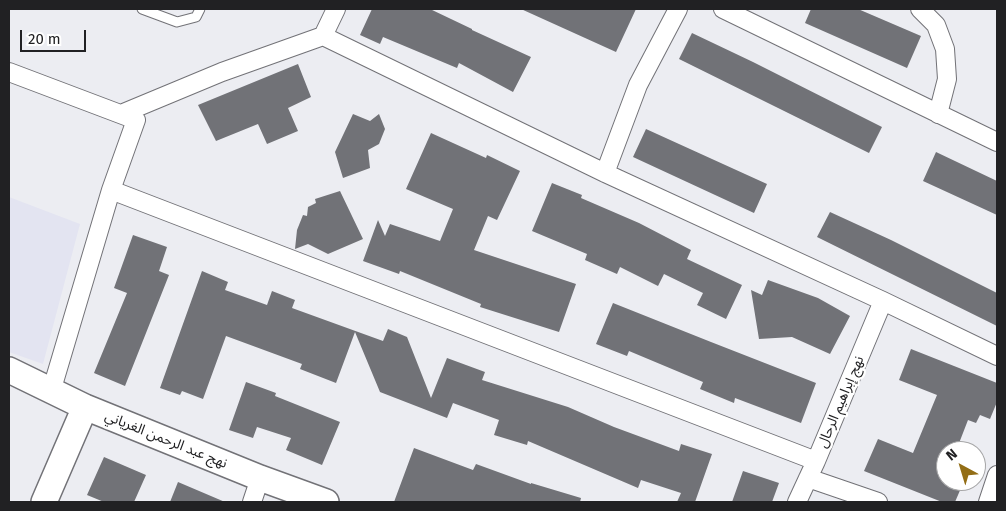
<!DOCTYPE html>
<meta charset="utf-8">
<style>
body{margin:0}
#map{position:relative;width:1006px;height:511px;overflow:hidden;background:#ecedf2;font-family:"Fira Sans",sans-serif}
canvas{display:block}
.frame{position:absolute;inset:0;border:10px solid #212123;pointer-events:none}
.north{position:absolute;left:936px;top:441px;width:50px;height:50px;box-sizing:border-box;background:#fff;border:1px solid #a6a6a7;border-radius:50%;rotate:321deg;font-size:14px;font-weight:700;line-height:20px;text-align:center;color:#212123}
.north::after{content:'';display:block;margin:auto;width:18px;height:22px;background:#936e16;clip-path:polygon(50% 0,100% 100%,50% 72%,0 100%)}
.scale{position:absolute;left:20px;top:30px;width:66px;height:22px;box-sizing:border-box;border:2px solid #212123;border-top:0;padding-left:6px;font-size:15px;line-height:18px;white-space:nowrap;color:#212123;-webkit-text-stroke:4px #fff;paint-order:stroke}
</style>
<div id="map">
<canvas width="1006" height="511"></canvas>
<div class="frame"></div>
<div class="north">N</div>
<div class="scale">20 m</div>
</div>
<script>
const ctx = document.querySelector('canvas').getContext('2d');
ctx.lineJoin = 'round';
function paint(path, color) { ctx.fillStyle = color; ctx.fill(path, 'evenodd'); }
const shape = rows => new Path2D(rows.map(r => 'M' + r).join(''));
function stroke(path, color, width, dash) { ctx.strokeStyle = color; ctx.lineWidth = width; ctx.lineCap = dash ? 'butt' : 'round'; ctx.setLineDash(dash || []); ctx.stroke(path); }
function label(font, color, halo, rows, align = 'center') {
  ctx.font = font + ' "Fira Sans","Noto Sans Arabic",sans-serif'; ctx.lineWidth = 4.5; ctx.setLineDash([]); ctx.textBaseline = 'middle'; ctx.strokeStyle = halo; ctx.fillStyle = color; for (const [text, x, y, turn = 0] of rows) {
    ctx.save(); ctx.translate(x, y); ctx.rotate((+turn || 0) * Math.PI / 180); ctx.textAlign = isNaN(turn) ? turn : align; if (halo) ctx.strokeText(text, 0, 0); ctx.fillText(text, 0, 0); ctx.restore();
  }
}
const built = shape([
 [9,197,80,224,43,364,9,352]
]);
const building = shape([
 [372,9,430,9,472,29,472,30,531,57,513,92,459,63,457,68,383,37,380,44,360,35],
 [521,9,636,9,616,52],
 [811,9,858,9,921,36,907,68,805,23],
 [692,33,753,62,882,127,869,153,679,59],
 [298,64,311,97,288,108,298,131,267,144,258,124,216,141,198,105],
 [353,114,370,121,379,114,385,129,379,144,368,150,370,168,343,178,335,152],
 [646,129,767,184,754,213,633,157],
 [431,133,486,158,487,155,520,171,497,220,488,216,474,250,576,284,559,332,480,307,481,304,400,271,399,274,363,261,378,220,385,236,390,224,440,241,453,209,406,189],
 [936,152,997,181,997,215,923,181],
 [552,183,582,195,581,198,639,223,691,250,687,259,742,285,726,319,697,305,703,293,664,274,658,286,620,267,617,274,585,260,587,254,532,231],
 [340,191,363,239,328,254,308,244,295,249,297,230,303,215,307,216,308,207,316,203,315,199],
 [830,212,891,240,997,293,997,326,817,237],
 [133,235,167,247,159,271,169,275,125,386,94,373,127,293,114,288],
 [202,271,228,282,225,290,267,305,272,291,295,300,292,308,383,341,388,329,407,337,431,398,447,358,485,372,482,380,568,407,614,427,679,451,681,444,712,454,695,502,677,502,681,493,641,480,638,488,528,441,527,445,494,435,499,420,453,403,447,418,380,392,355,332,336,383,300,369,302,364,226,336,203,399,182,391,180,395,160,388],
 [768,280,818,298,850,316,830,354,792,337,759,339,751,290,762,295],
 [613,303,711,342,816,383,801,423,735,398,734,403,700,389,703,382,629,351,627,356,596,344],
 [911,349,997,383,997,402,990,419,980,415,976,423,968,420,956,451,946,451,946,475,944,481,964,481,955,502,942,502,864,471,878,439,913,453,937,395,899,380],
 [246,382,276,393,275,396,340,422,322,465,286,450,291,438,257,427,253,438,229,430],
 [414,448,473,470,476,464,531,484,531,483,581,498,580,502,394,502],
 [104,457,146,475,134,502,104,502,87,495],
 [743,471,779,483,772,502,732,502],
 [178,482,225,502,170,502]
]);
const lane = shape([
 [142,9,177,22,196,17,200,9]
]);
const street = shape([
 [723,9,997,142],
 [920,9,936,25,945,49,947,79,938,114],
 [323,36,605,173,883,301,997,356],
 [9,72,136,120,111,190,51,392],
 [121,114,222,72,323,36,336,9],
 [605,173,638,85,678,9],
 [111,190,816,461],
 [808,478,878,502],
 [252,502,260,478],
 [797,502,816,461,883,301],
 [988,502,997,475]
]);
const secondary = shape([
 [9,370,85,407,260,478,326,502],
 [44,502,85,407]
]);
const streetNames = [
 ["نهج إبراهيم الرحال",841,402,-67],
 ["نهج عبد الرحمن الغرياني",166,440,22]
];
paint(built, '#e3e4f1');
paint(building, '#717277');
stroke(lane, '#727277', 11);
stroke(street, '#727277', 20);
stroke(secondary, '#727277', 28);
stroke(lane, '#fff', 9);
stroke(street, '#fff', 18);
stroke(secondary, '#fff', 25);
label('14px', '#212123', '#fff', streetNames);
</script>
